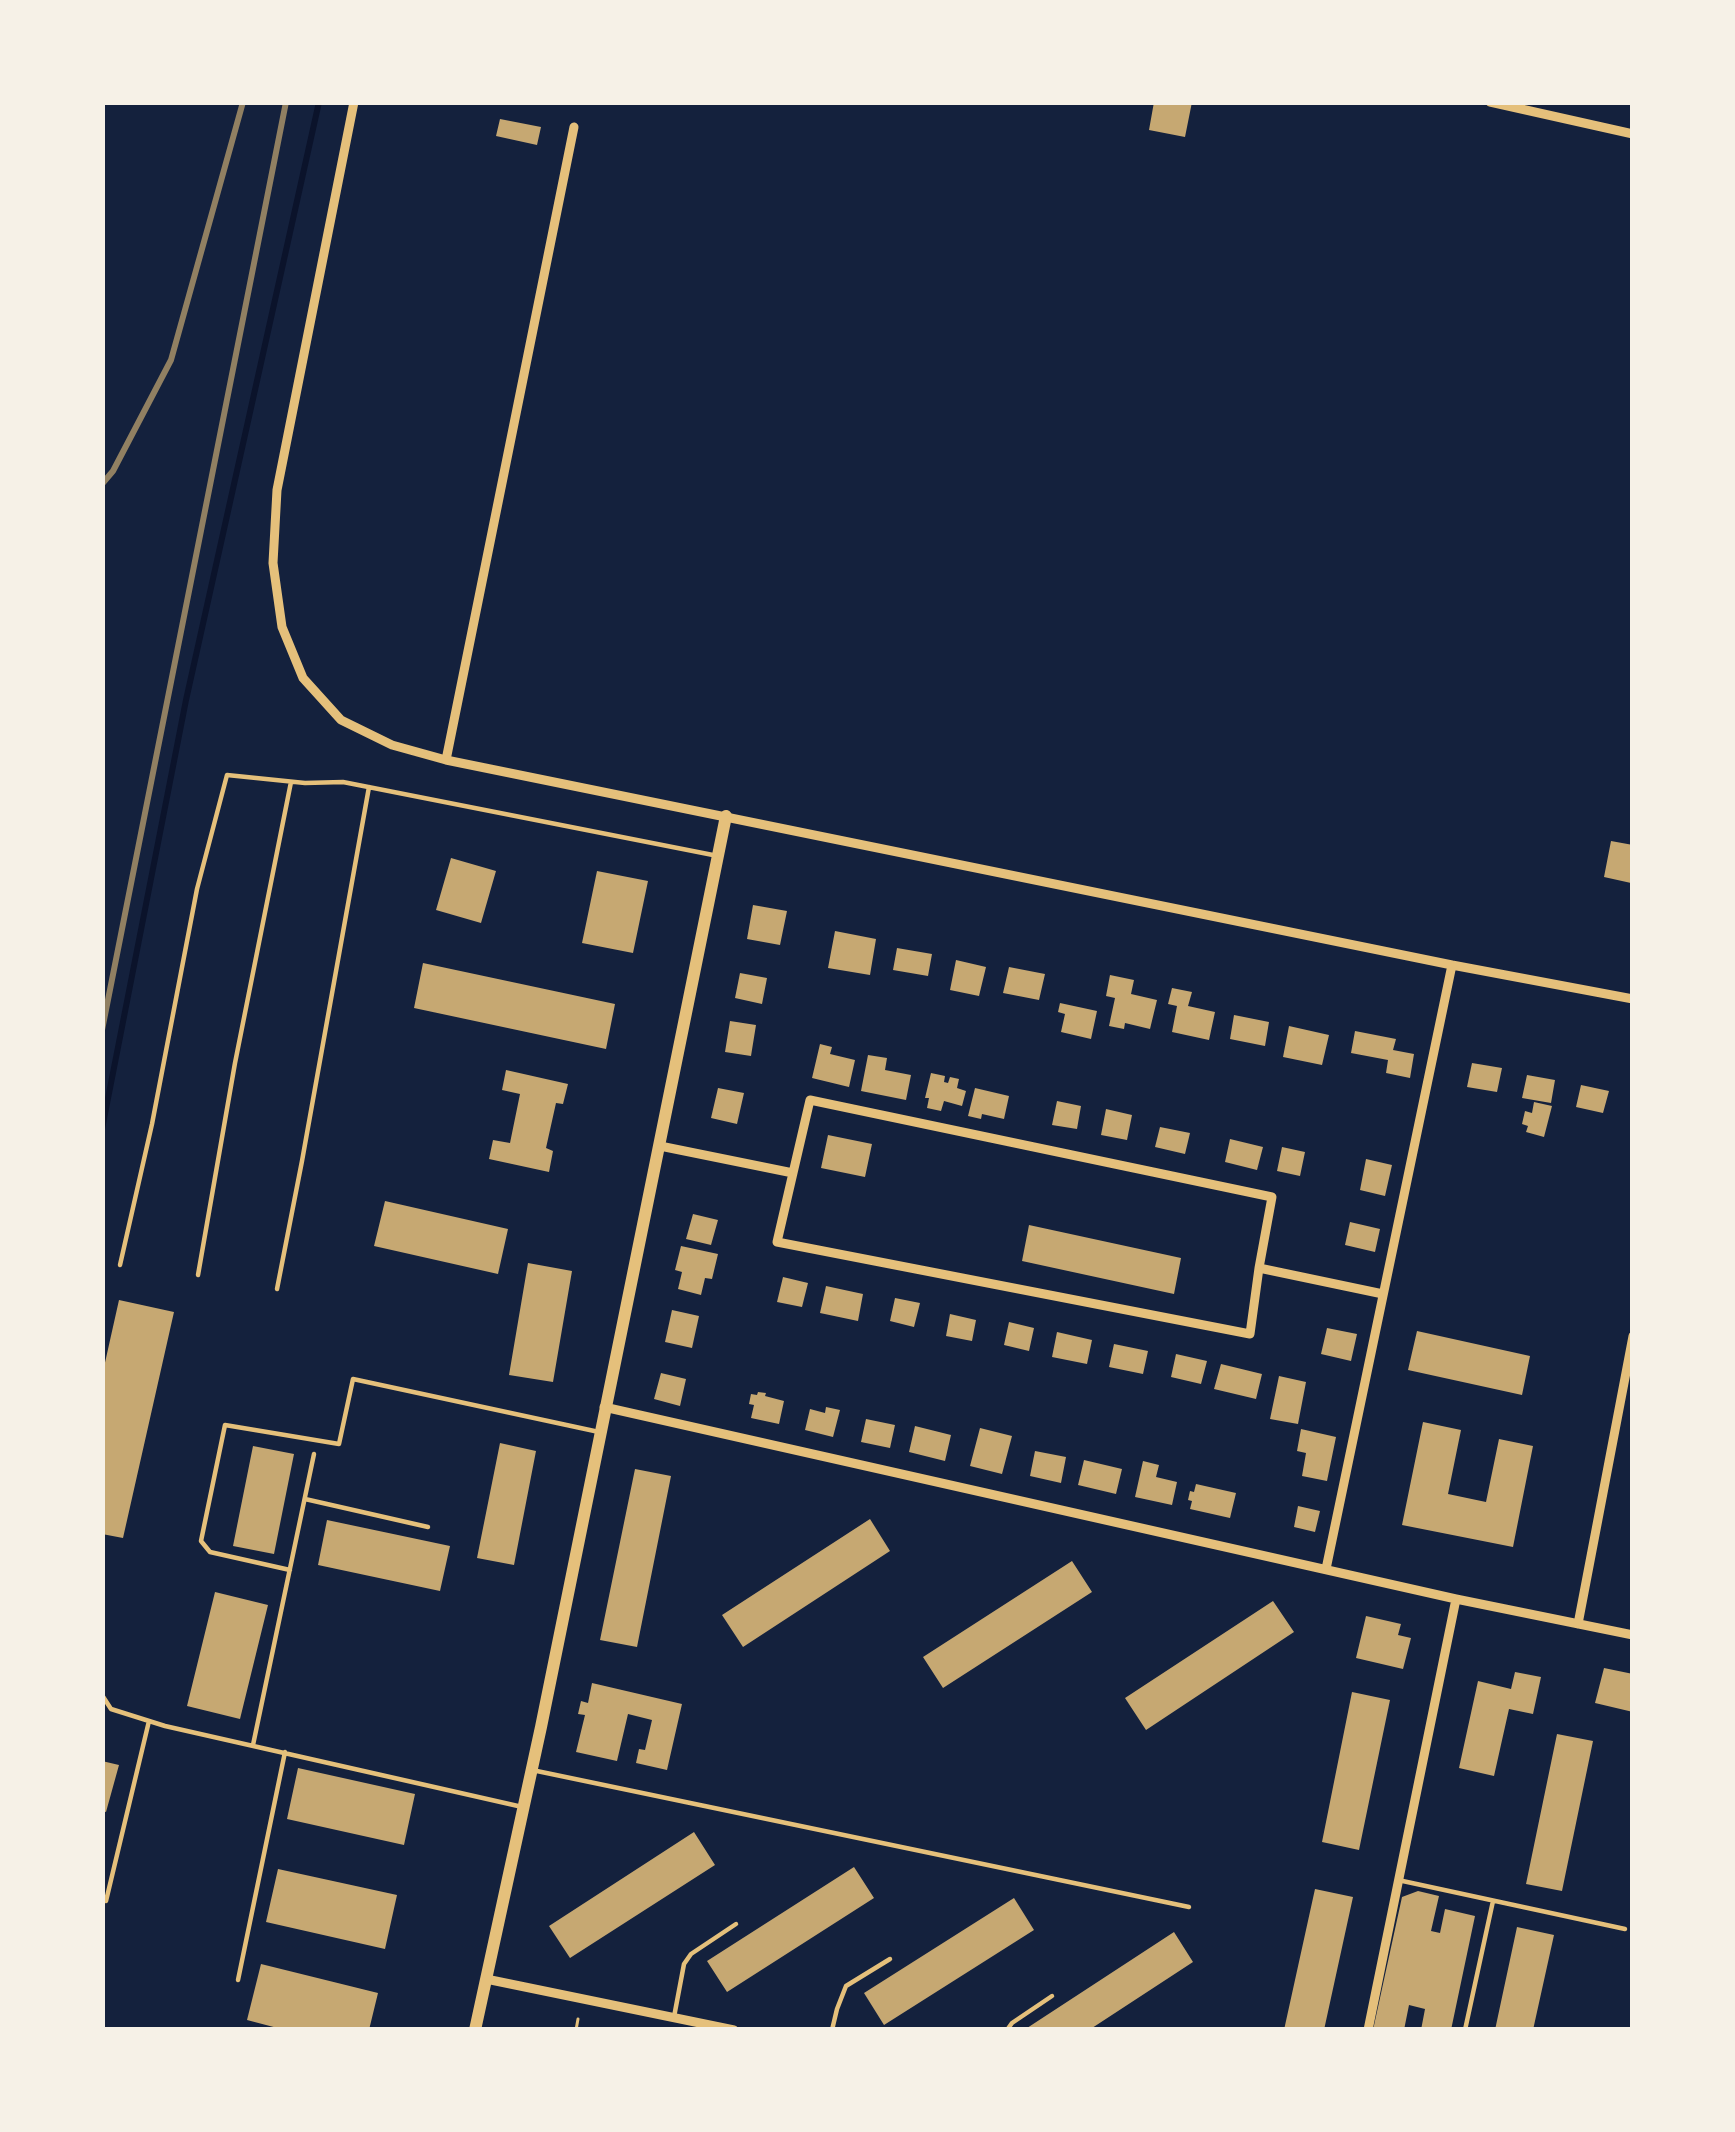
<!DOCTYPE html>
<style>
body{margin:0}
#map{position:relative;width:1735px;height:2132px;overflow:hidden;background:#14213d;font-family:"DejaVu Sans",sans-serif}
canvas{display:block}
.frame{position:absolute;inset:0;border:105px solid #f6f1e7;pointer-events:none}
</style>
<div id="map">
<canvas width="1735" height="2132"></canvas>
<div class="frame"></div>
</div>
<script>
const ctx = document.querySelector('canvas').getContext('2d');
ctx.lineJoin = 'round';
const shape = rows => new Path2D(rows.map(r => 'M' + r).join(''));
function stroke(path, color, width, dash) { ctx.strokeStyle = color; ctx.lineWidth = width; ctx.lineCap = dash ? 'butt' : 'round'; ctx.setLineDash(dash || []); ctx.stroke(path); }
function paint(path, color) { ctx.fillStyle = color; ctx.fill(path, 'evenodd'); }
const stream = shape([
 [102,1129,186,700,319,102]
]);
const building = shape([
 [1154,102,1192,102,1185,137,1149,130],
 [500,119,541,127,537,145,496,136],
 [1611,841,1633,845,1631,883,1604,877],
 [451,858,496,871,481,923,436,910],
 [597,871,648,881,633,953,582,943],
 [753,905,787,911,780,945,747,939],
 [835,931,876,939,870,975,828,968],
 [897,948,932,954,928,976,893,970],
 [956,960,986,967,979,996,950,990],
 [423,963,615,1004,606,1049,414,1008],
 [1009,967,1045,974,1039,1000,1003,993],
 [740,973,767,978,762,1004,735,998],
 [1110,975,1134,980,1131,994,1157,1000,1150,1029,1125,1023,1124,1029,1109,1026,1115,998,1106,996],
 [1172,988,1192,992,1188,1006,1215,1012,1209,1040,1172,1032,1177,1006,1168,1004],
 [1060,1003,1097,1011,1091,1039,1061,1032,1065,1014,1058,1012],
 [1234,1015,1269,1022,1265,1046,1230,1039],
 [730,1021,756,1025,751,1056,725,1052],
 [1289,1026,1329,1035,1322,1065,1283,1057],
 [1355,1031,1396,1039,1393,1050,1414,1054,1410,1078,1386,1073,1388,1060,1351,1053],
 [820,1044,832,1047,830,1054,855,1060,849,1087,812,1078],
 [868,1055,887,1058,885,1070,911,1075,906,1100,861,1091],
 [1472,1063,1502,1068,1497,1092,1467,1087],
 [506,1070,568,1084,563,1104,556,1103,546,1148,553,1151,549,1172,489,1159,493,1140,510,1143,520,1094,502,1090],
 [931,1073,945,1076,944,1082,948,1083,950,1077,959,1079,957,1088,966,1091,962,1106,944,1101,941,1111,927,1108,929,1098,925,1098],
 [1527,1075,1555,1080,1551,1103,1522,1098],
 [1581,1085,1609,1091,1603,1113,1576,1107],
 [718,1088,744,1093,737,1124,711,1118],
 [975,1088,1009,1096,1004,1119,982,1114,981,1119,968,1116],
 [1057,1101,1081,1106,1077,1129,1052,1125],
 [1534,1102,1552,1106,1544,1137,1526,1132,1528,1126,1522,1124,1525,1111,1532,1113],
 [1106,1109,1132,1115,1127,1140,1101,1135],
 [1160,1127,1190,1133,1185,1154,1155,1147],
 [828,1135,872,1144,865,1177,821,1168],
 [1230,1139,1263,1147,1257,1170,1225,1162],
 [1282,1147,1305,1152,1300,1176,1277,1171],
 [1366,1159,1392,1165,1385,1196,1360,1190],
 [385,1201,508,1229,498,1274,374,1246],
 [693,1214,718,1220,711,1245,686,1239],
 [1350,1222,1380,1229,1375,1252,1345,1245],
 [1029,1225,1181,1258,1174,1294,1022,1261],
 [681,1246,718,1254,712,1279,705,1278,701,1295,678,1289,682,1272,675,1270],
 [528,1263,572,1271,553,1382,509,1375],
 [783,1277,808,1283,802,1307,777,1302],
 [826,1286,863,1294,858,1321,820,1313],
 [895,1298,920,1303,914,1327,890,1321],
 [119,1300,174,1312,123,1538,102,1534,102,1376],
 [672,1310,699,1316,692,1348,665,1342],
 [950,1314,976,1320,972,1341,946,1336],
 [1009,1322,1034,1328,1029,1351,1004,1345],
 [1327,1328,1357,1334,1351,1361,1321,1354],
 [1417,1331,1530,1356,1522,1395,1408,1370],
 [1057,1332,1092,1340,1087,1364,1052,1357],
 [1114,1344,1148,1351,1143,1374,1109,1367],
 [1176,1354,1207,1361,1201,1384,1171,1377],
 [1221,1364,1262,1374,1256,1399,1214,1389],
 [661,1373,686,1379,680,1406,654,1399],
 [1279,1376,1306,1382,1298,1424,1270,1419],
 [758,1392,766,1393,765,1396,784,1401,779,1424,751,1418,754,1405,749,1404,751,1394,757,1395],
 [826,1407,840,1410,833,1437,805,1430,810,1409,825,1413],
 [866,1419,895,1425,890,1448,861,1442],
 [1423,1422,1461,1430,1448,1494,1486,1502,1499,1439,1533,1446,1513,1547,1402,1525],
 [915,1426,951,1435,945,1461,909,1452],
 [980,1428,1012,1436,1002,1474,970,1466],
 [1301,1429,1336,1437,1327,1481,1302,1476,1306,1453,1297,1451],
 [500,1443,536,1451,514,1565,477,1558],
 [253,1446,294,1454,274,1554,233,1546],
 [1035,1451,1066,1457,1061,1483,1030,1476],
 [1084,1460,1122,1469,1116,1494,1078,1485],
 [1143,1461,1159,1465,1156,1477,1177,1482,1172,1505,1135,1497],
 [635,1469,671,1476,637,1647,600,1640],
 [1196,1484,1236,1493,1230,1518,1190,1509,1192,1501,1188,1500,1190,1491,1194,1492],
 [1298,1506,1320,1511,1315,1532,1294,1527],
 [870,1519,890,1551,743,1647,722,1615],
 [327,1520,450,1546,440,1591,318,1565],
 [1072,1561,1092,1592,943,1688,923,1657],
 [215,1592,268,1605,240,1719,187,1706],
 [1273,1601,1294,1632,1146,1730,1125,1698],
 [1366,1616,1401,1624,1398,1635,1411,1638,1403,1669,1356,1658],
 [1604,1668,1633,1674,1633,1712,1595,1703],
 [1515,1672,1541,1677,1533,1714,1509,1709,1494,1776,1459,1768,1478,1681,1511,1689],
 [592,1683,682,1704,667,1770,636,1763,639,1749,645,1750,652,1720,628,1714,617,1761,576,1752,585,1715,578,1714,581,1701,588,1703],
 [1352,1692,1390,1700,1359,1850,1322,1842],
 [1557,1734,1593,1741,1562,1891,1526,1884],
 [102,1761,119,1765,106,1812,102,1811],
 [298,1768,415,1794,404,1845,287,1819],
 [694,1832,715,1865,570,1958,549,1926],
 [854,1867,874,1898,727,1992,707,1961],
 [278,1869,397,1895,385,1949,266,1922],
 [1315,1889,1353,1897,1324,2030,1284,2030],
 [1418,1891,1439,1896,1431,1931,1440,1933,1445,1909,1475,1916,1451,2030,1421,2030,1425,2009,1409,2005,1404,2030,1373,2030,1402,1897],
 [1014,1898,1034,1930,884,2025,864,1993],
 [1517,1927,1554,1935,1533,2030,1495,2030],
 [1174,1932,1193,1962,1089,2030,1024,2030],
 [261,1964,378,1993,369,2030,285,2030,247,2020]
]);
const path = shape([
 [576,2030,578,2019]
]);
const service = shape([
 [120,1265,152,1124,197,889,227,775,305,783,343,782,718,856],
 [198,1275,235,1063,291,782],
 [277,1289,302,1161,369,787],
 [305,1499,428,1527],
 [290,1570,210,1552,201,1541,225,1425,339,1444,353,1379,599,1432],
 [102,1695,111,1709,165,1726,518,1806],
 [253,1745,314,1454],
 [532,1770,1189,1907],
 [1398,1880,1625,1929],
 [106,1901,149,1721],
 [238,1980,285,1752],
 [674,2017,684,1964,691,1954,736,1924],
 [832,2030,837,2009,846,1986,890,1959],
 [1007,2030,1012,2023,1052,1996],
 [1465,2030,1493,1901]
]);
const minor = shape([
 [354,102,277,490,273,563,282,627,303,678,341,720,392,745,446,760,1452,965,1633,999],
 [1490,102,1633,134],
 [446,760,574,127],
 [660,1146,793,1173,810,1100,1272,1197,1259,1268,1383,1294],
 [793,1173,777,1242,1250,1334,1259,1268],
 [604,1407,1456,1599,1633,1635],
 [1326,1569,1452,965],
 [1578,1624,1633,1336],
 [486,1979,734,2030],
 [1368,2030,1456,1599]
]);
const tertiary = shape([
 [475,2030,541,1727,726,816]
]);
const rail = shape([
 [102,484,113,471,171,360,243,102],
 [102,1030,286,102]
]);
stroke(stream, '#0b132b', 6);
paint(building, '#c6a872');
stroke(path, '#e5c07b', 3);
stroke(service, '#e5c07b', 4.5);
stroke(minor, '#e5c07b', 9);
stroke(tertiary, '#e5c07b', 12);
stroke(rail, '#918062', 6);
</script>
